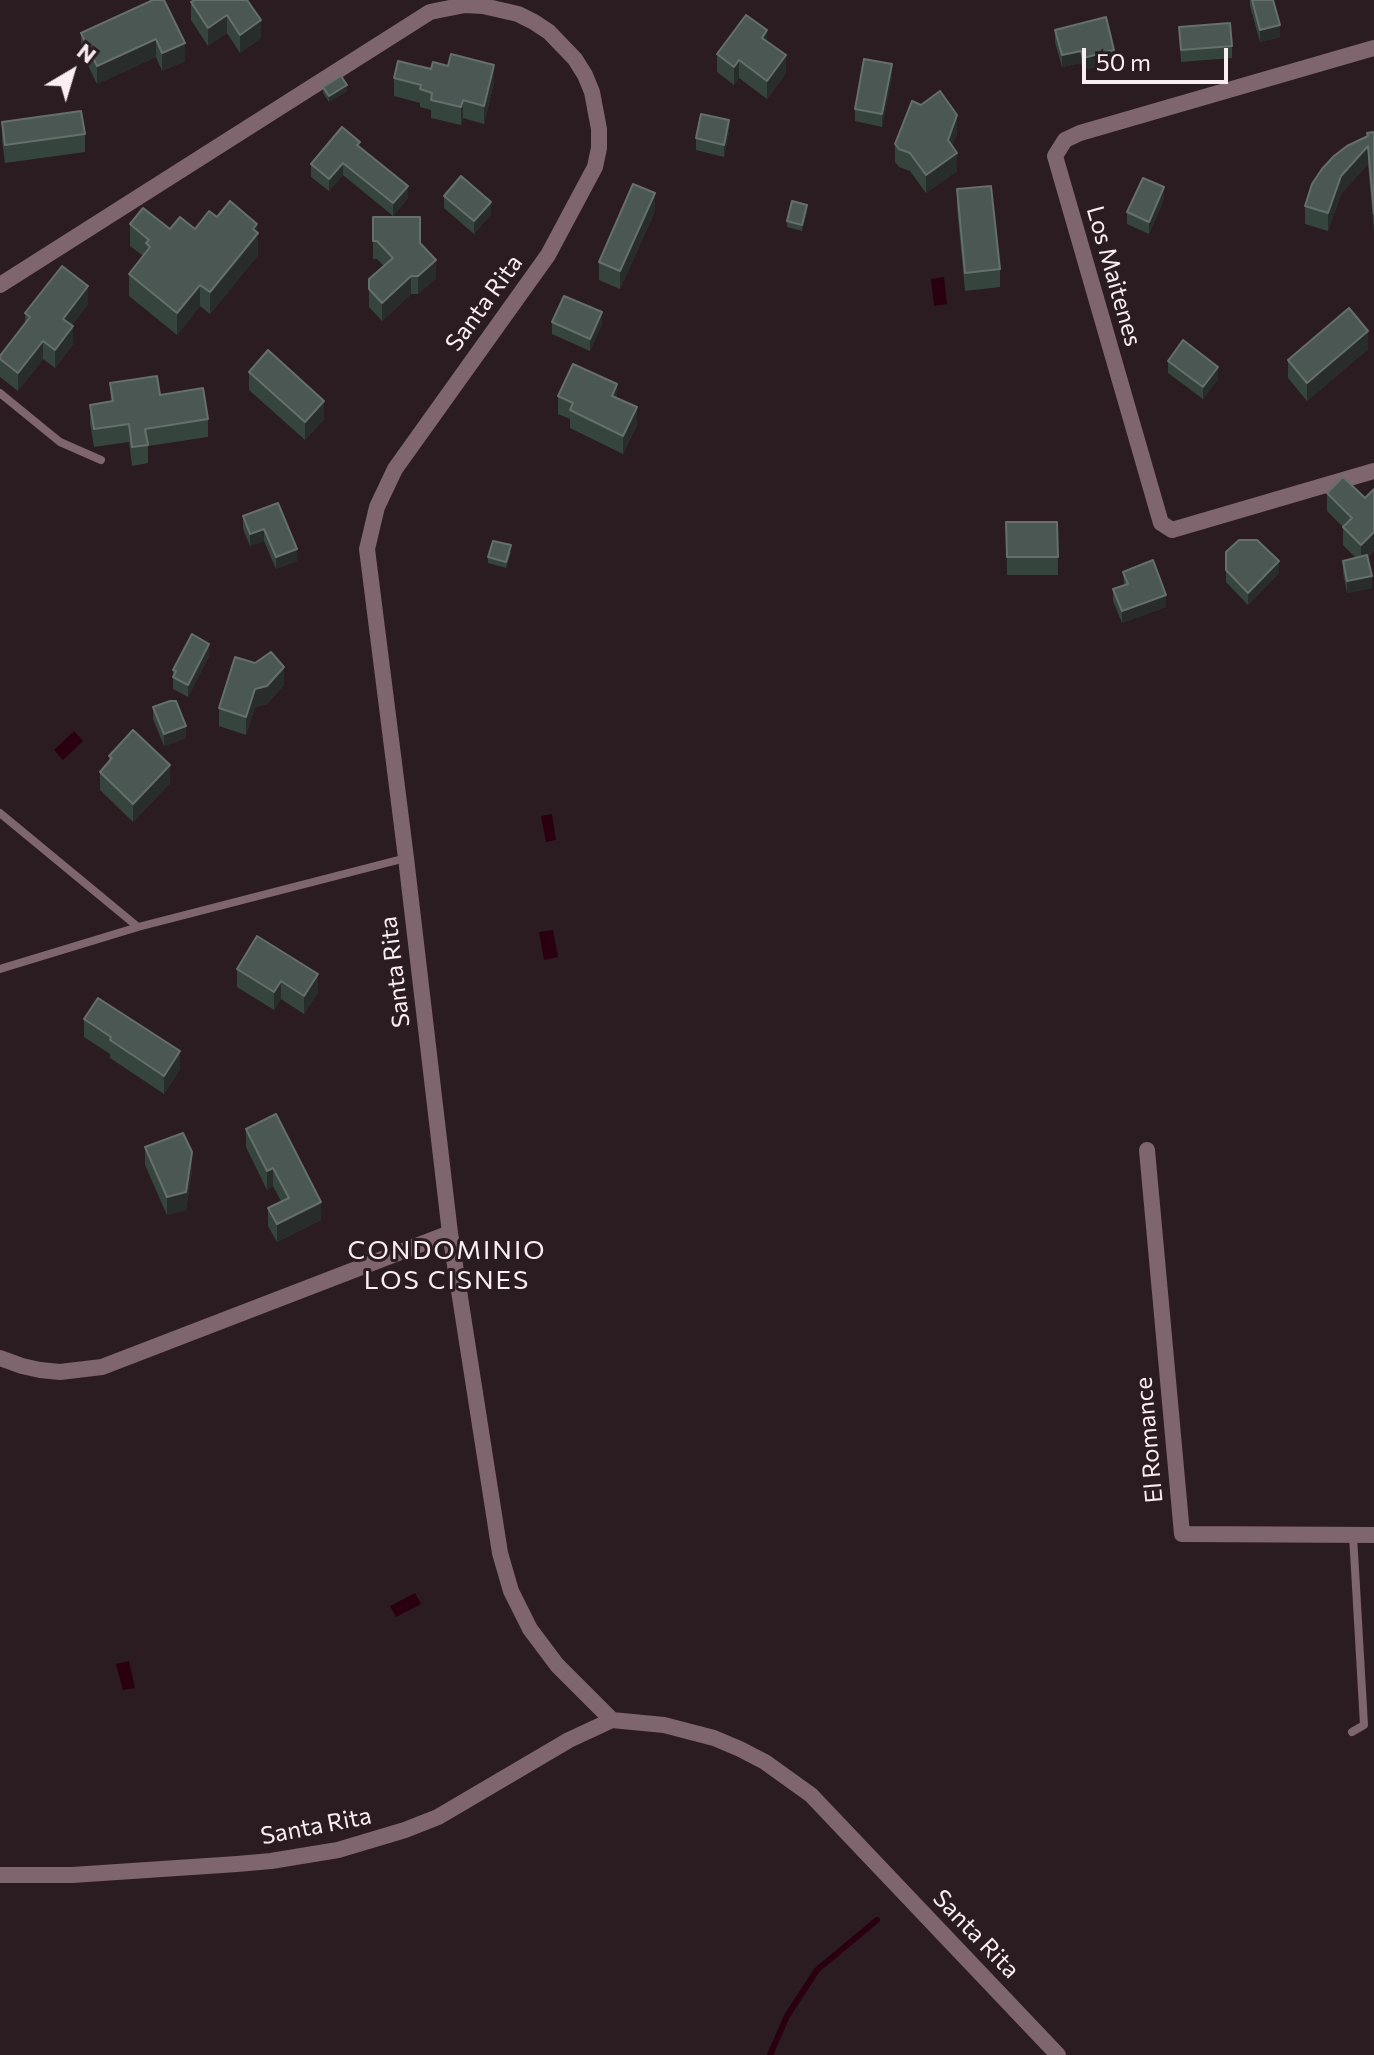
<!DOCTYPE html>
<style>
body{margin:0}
#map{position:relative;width:1374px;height:2055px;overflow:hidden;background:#2b1c21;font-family:Commissioner,sans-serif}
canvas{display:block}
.north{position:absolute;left:32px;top:32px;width:80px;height:80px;-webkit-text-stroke:6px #2b1c21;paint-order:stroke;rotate:38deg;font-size:22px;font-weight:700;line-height:32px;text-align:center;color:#f9eef1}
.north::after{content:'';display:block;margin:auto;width:28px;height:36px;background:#f9eef1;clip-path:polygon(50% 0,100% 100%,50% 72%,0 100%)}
.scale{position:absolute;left:1082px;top:48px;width:146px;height:36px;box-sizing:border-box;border:4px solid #f9eef1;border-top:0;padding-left:10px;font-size:24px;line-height:28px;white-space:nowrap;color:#f9eef1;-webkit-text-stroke:6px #2b1c21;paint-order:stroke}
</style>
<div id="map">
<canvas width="1374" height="2055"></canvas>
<div class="north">N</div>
<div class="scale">50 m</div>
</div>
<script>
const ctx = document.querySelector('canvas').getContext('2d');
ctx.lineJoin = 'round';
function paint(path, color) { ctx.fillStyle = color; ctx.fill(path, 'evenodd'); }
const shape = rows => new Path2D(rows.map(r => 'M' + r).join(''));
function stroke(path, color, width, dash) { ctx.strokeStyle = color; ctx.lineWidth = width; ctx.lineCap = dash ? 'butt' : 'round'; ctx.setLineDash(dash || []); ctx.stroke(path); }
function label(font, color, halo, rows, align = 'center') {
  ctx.font = font + ' Commissioner,sans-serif'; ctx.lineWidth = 6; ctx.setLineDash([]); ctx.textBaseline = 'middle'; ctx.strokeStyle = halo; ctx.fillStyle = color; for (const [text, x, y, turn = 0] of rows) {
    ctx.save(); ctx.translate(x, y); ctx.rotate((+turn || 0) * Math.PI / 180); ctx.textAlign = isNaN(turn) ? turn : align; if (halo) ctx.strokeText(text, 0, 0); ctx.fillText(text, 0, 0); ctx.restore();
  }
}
const water = shape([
 [944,277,947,304,934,306,931,279],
 [74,731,83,741,63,760,54,750],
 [552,814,556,840,546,842,541,816],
 [553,930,558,957,544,960,539,932],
 [415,1593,421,1604,396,1617,390,1606],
 [129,1661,135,1688,123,1690,116,1664]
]);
const stream = shape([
 [770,2055,787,2016,817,1970,877,1920]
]);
const service = shape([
 [0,393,60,442,101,460],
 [0,813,138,927],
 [0,969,138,927,406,858],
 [1352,1732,1364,1725,1353,1535]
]);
const minor = shape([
 [1374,48,1080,133,1065,140,1055,156,1161,523,1172,530,1374,471],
 [0,285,430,12,465,5,483,6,518,14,534,22,549,32,575,59,585,75,592,92,599,129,599,148,595,167,548,255,395,469,377,507,367,549,406,858,450,1233,500,1553,511,1591,530,1629,557,1665,612,1720],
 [1147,1150,1182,1534,1374,1535],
 [0,1358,22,1366,40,1370,60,1372,102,1367,450,1233],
 [0,1875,72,1875,237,1864,271,1861,338,1850,405,1830,438,1817,569,1740,612,1720,664,1725,714,1738,740,1749,765,1762,811,1795,1058,2055]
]);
const wall = shape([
 [153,0,185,61,162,71,156,57,97,84,81,51,81,33],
 [247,0,261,38,240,53,227,33,208,46,191,20,191,2],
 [1250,0,1273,0,1280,37,1260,42,1250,6],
 [1179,27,1232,46,1232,58,1181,62],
 [1055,30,1114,62,1083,70,1081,63,1062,67,1055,42],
 [767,41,786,73,767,99,739,78,734,85,717,72,717,54],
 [431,69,494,83,484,124,463,118,461,125,431,118,431,110,420,107,420,103,394,96,394,78],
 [892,76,882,127,855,121,855,109],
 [323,87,347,91,329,102,323,93],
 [2,122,85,134,85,152,5,163,2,140],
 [729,132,724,157,696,150,696,138],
 [1374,132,1374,232,1368,164,1341,194,1328,231,1305,224,1305,206,1367,136],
 [957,133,952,146,957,171,926,193,910,171,899,167,895,162,895,144],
 [360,148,408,198,393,216,343,175,329,191,311,177,311,164],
 [957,189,1000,269,1000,287,965,291,957,207],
 [444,196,491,214,474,234,444,208],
 [1164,199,1149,234,1127,224,1127,212],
 [655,211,620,289,599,280,599,262],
 [807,211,802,231,787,227,787,221],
 [217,217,257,232,258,255,210,314,200,306,177,335,129,296,129,274,143,256,130,246,130,224,170,229,195,229],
 [373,217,420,243,436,278,418,294,411,294,382,321,369,307,369,279,384,266,377,259,373,259],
 [88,304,72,325,73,344,55,368,43,359,18,391,0,377,0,356,25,324,25,313],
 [552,322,602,324,590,351,552,334],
 [1368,349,1307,401,1288,378,1288,360],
 [1168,361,1218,379,1203,399,1168,373],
 [249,372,324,419,305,440,249,390],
 [110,383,160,395,208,419,208,437,148,446,148,463,132,466,129,442,94,447,90,423,90,405,111,402],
 [558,396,617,398,637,425,623,454,570,428,570,419,558,414],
 [1374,489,1374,550,1368,557,1372,588,1347,593,1343,573,1343,561,1356,558,1343,545,1343,527,1327,511,1327,493,1365,498],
 [278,503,297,561,276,569,264,541,250,546,243,529,243,516],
 [1006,522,1057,522,1058,575,1007,575],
 [511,552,506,568,488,563,488,557],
 [1226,552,1279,573,1248,605,1226,582],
 [1123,572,1166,607,1122,623,1113,601,1113,589,1124,585],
 [209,656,188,697,173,689,173,670],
 [284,685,267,704,255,707,246,735,219,726,219,708],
 [153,707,186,738,164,746,153,719],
 [109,756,170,783,133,822,100,790,100,772,109,762],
 [237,969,318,992,304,1014,281,999,274,1010,237,987],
 [84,1019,180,1069,164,1094,110,1058,110,1054,84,1037],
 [246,1129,321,1220,277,1242,268,1226,268,1208,281,1201,273,1186,267,1190,246,1147],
 [145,1147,192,1170,186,1210,167,1215,145,1165]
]);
const shadedWall = shape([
 [227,15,227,33,208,46,208,28],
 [261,20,261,38,240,53,240,35],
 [1280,25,1280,37,1260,42,1260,30],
 [767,30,767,48,762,38],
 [156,39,156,57,97,84,97,66],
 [185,43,185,61,162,71,162,53],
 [1114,50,1114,62,1083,70,1083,58],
 [1081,51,1081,63,1062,67,1062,55],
 [786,55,786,73,767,99,767,81],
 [739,60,739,78,734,85,734,67],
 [892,64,892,76,882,127,882,114],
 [494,65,494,83,484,124,484,106],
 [347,85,347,91,329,102,329,96],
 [463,100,463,118,461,125,461,107],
 [957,115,957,133,948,158,948,140],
 [729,120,729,132,724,157,724,145],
 [1368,146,1368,164,1341,194,1328,231,1328,213,1341,176],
 [957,153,957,171,926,193,926,175],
 [343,163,343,175,329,191,329,179],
 [408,186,408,198,393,216,393,203],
 [1164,187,1164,199,1149,234,1149,222],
 [655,193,655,211,620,289,620,271],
 [491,202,491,214,474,234,474,221],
 [807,205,807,211,802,231,802,225],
 [257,224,258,255,210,314,210,292],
 [436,260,436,278,418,294,418,276],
 [411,276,411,294,382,321,382,303],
 [200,285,200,306,177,335,177,313],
 [88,286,88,304,63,337,63,319],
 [602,312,602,324,590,351,590,339],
 [73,326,73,344,55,368,55,350],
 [1368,331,1368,349,1307,401,1307,383],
 [43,341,43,359,18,391,18,373],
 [1218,367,1218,379,1203,399,1203,387],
 [617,384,617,402,612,396],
 [324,401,324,419,305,440,305,422],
 [637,407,637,425,623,454,623,436],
 [264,529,264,541,250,546,250,534],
 [1374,532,1374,550,1361,563,1361,545],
 [297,549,297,561,276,569,276,557],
 [1279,561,1279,573,1248,605,1248,593],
 [1372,576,1372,588,1347,593,1347,581],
 [1166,595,1166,607,1122,623,1122,611],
 [209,644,209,656,188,697,188,685],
 [284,667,284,685,267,704,255,707,246,735,246,717,255,689],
 [186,726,186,738,164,746,164,734],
 [170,765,170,783,133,822,133,804],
 [318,974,318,992,304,1014,304,996],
 [281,981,281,999,274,1010,274,992],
 [180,1051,180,1069,164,1094,164,1076],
 [192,1152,192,1170,186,1210,167,1215,167,1197],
 [273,1168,273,1186,267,1190,267,1171],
 [321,1202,321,1220,277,1242,277,1224]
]);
const building = shape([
 [153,0,164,0,185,43,162,53,156,39,97,66,81,33,153,0],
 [194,0,247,0,261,20,240,35,227,15,208,28,191,2,194,0],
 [1252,0,1273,0,1280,25,1260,30,1252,0],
 [746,15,767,30,762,38,786,55,767,81,739,60,734,67,717,54,746,15],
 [1106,17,1114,50,1083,58,1081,51,1062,55,1055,30,1106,17],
 [1230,23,1232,46,1181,50,1179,27,1230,23],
 [451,54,494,65,484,106,463,100,461,107,431,100,432,93,420,89,421,85,394,78,398,61,431,69,433,62,448,66,451,54],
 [864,59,892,64,882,114,855,109,864,59],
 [341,76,347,85,329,96,323,87,341,76],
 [940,91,957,115,948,140,957,153,926,175,910,153,899,149,895,144,912,101,921,105,940,91],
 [81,111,85,134,5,145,2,122,81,111],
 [701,114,729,120,724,145,696,138,701,114],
 [342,127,360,142,357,145,408,186,393,203,343,163,329,179,311,164,342,127],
 [1374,132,1374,214,1368,146,1341,176,1328,213,1305,206,1312,184,1322,169,1334,156,1347,146,1368,136,1367,133,1374,132],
 [461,176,491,202,474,221,444,196,461,176],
 [1143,178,1164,187,1149,222,1127,212,1143,178],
 [633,184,655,193,620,271,599,262,633,184],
 [991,186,1000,269,965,273,957,189,991,186],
 [230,201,257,224,253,229,258,233,210,292,200,285,177,313,129,274,150,247,146,243,149,240,130,224,143,208,170,229,180,217,195,229,209,211,217,217,230,201],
 [792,201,807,205,802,225,787,221,792,201],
 [373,217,420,217,420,243,436,260,418,276,411,276,382,303,369,289,369,279,393,258,377,241,373,241,373,217],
 [62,266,88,286,63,319,73,326,55,350,43,341,18,373,0,359,0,356,30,317,25,313,62,266],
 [564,296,602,312,590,339,552,322,564,296],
 [1349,308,1368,331,1307,383,1288,360,1349,308],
 [1183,340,1218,367,1203,387,1168,361,1183,340],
 [268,350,324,401,305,422,249,372,268,350],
 [573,364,617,384,612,396,637,407,623,436,570,410,573,403,558,396,573,364],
 [157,376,160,395,203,388,208,419,145,429,148,445,132,447,129,424,94,429,90,405,113,401,110,383,157,376],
 [1343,477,1365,498,1374,489,1374,532,1361,545,1343,527,1352,518,1327,493,1343,477],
 [278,503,297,549,276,557,264,529,250,534,243,516,278,503],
 [1006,522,1057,522,1058,557,1007,557,1006,522],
 [1239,540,1257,540,1279,561,1248,593,1226,570,1226,552,1239,540],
 [493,541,511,545,506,562,488,557,493,541],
 [1367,555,1372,576,1347,581,1343,561,1367,555],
 [1153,560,1166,595,1122,611,1113,589,1128,584,1123,572,1153,560],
 [192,634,209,644,188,685,173,677,176,671,173,670,192,634],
 [271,652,284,667,267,686,255,689,246,717,219,708,235,657,255,663,271,652],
 [170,701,176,701,186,726,164,734,153,707,170,701],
 [133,730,170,765,133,804,100,772,112,758,109,756,133,730],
 [257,936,318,974,304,996,281,981,274,992,237,969,257,936],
 [98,998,180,1051,164,1076,110,1040,111,1037,84,1019,98,998],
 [276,1114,321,1202,277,1224,268,1208,289,1198,273,1168,267,1171,246,1129,276,1114],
 [183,1133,192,1152,186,1192,167,1197,145,1147,183,1133]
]);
const streetNames = [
 ["Los Maitenes",1114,276,74],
 ["Santa Rita",484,303,-54],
 ["Santa Rita",395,972,-97],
 ["El Romance",1149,1440,-95],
 ["Santa Rita",316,1826,-11],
 ["Santa Rita",976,1934,46]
];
const neighbourhoodNames = [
 ["CONDOMINIO",447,1250],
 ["LOS CISNES",447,1280]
];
paint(water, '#2a0011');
stroke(stream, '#2a0011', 6);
stroke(service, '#7f656d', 8);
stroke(minor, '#7f656d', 16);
paint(wall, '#35453e');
paint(shadedWall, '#282d2b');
paint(building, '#4a5752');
stroke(building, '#656f6b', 2);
label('24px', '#f9eef1', '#2b1c21', streetNames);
ctx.letterSpacing = '2px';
label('26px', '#f9eef1', '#2b1c21', neighbourhoodNames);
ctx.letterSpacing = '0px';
</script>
